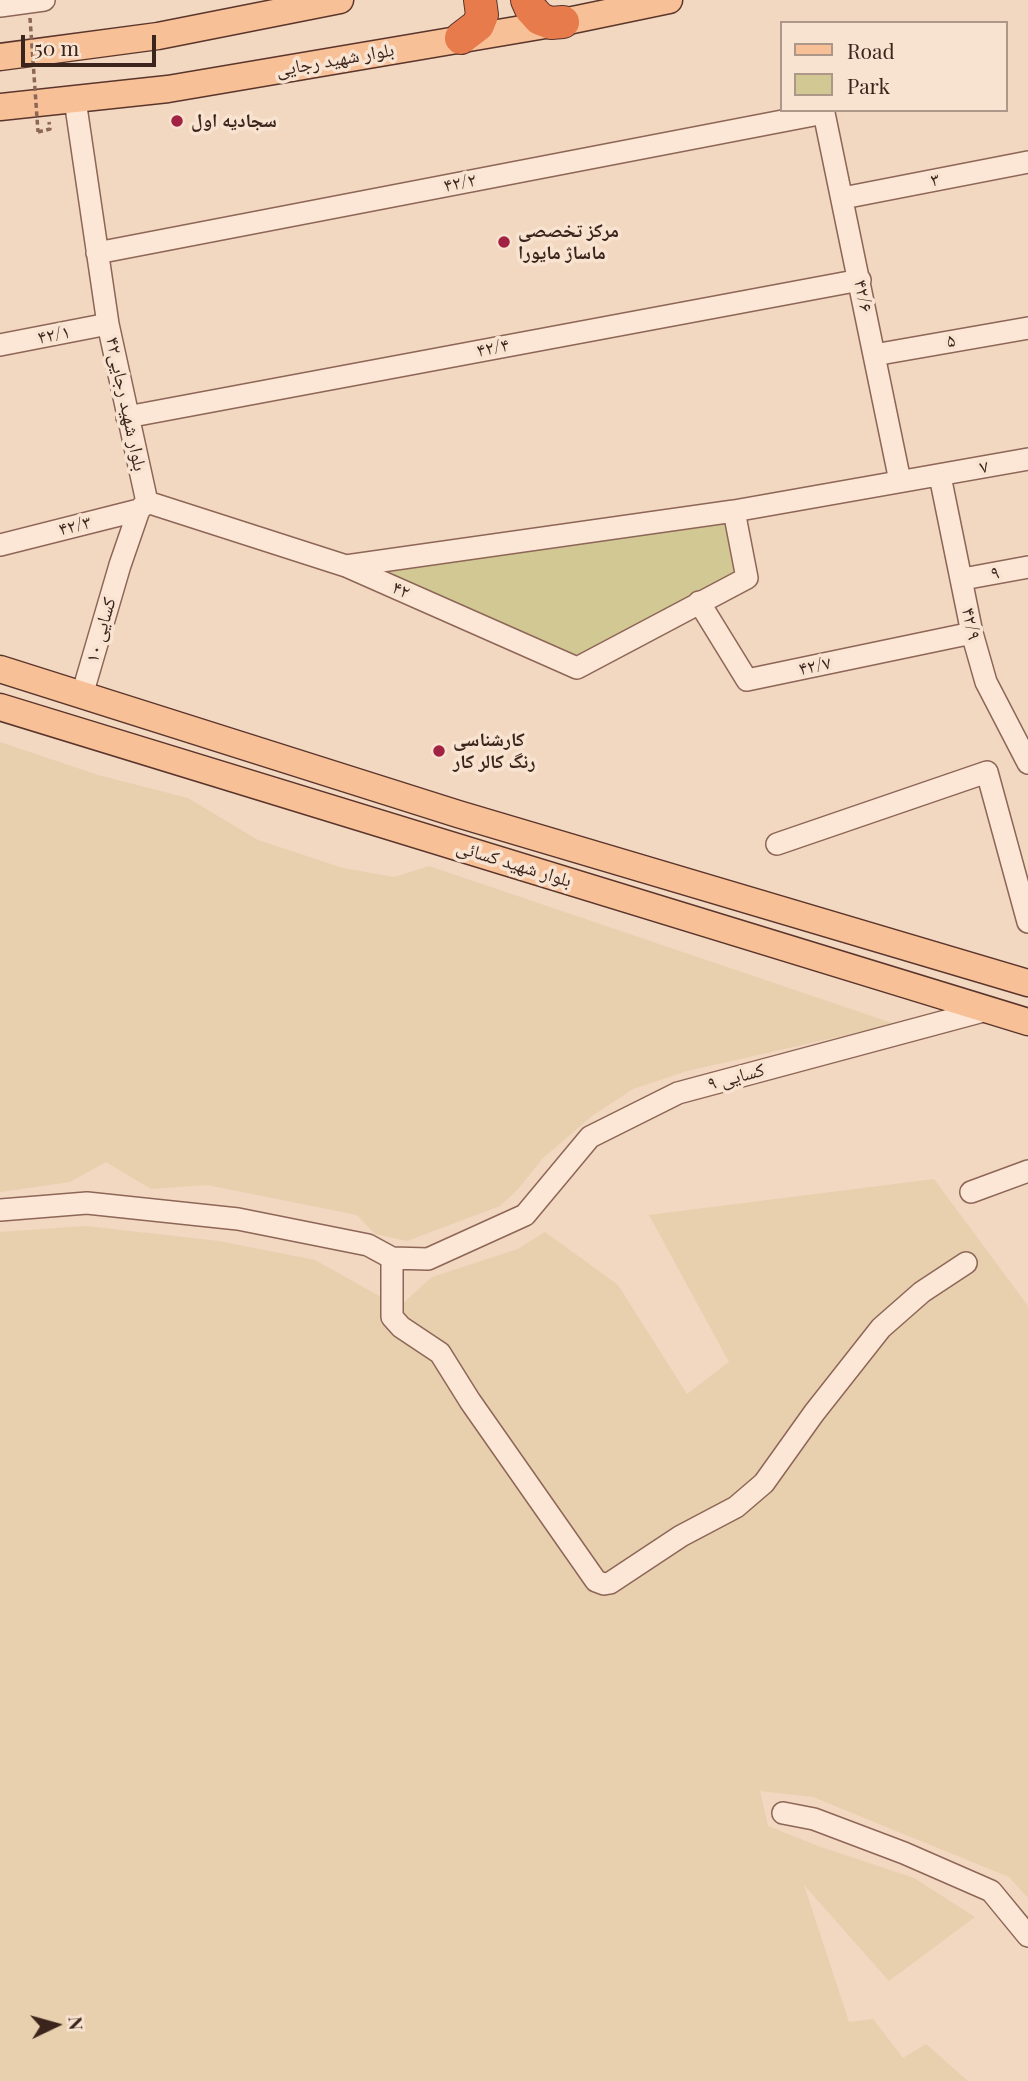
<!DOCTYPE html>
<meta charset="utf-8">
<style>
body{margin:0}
#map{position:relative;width:1028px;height:2081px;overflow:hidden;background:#f2d7c1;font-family:"Playfair Display",serif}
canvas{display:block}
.legend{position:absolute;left:780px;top:21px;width:228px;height:91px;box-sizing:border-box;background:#f8e3d1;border:2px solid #ac9789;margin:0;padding:9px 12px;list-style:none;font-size:21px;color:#3b241c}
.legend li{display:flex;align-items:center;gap:14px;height:35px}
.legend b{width:35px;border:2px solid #ac9789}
.north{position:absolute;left:21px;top:1990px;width:70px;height:70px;-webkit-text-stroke:5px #f8e3d1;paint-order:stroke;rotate:85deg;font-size:19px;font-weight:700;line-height:28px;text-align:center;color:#3b241c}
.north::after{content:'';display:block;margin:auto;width:24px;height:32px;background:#3b241c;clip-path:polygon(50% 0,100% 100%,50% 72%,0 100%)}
.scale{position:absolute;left:21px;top:35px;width:135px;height:32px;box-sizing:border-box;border:4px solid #3b241c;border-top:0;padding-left:9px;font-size:21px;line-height:24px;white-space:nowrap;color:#3b241c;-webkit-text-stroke:5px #f8e3d1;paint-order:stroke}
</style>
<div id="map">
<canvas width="1028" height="2081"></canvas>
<ul class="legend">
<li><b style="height:9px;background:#f8c096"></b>Road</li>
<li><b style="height:19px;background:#d1c894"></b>Park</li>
</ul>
<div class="north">N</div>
<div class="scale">50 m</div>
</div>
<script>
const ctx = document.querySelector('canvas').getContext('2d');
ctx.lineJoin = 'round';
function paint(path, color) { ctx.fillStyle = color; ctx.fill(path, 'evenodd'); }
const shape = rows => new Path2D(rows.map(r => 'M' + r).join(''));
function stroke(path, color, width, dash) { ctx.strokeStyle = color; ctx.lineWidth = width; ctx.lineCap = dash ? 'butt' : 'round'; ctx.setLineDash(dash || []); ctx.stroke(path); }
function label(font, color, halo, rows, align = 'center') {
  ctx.font = font + ' "Playfair Display","Noto Naskh Arabic",serif'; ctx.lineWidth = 7; ctx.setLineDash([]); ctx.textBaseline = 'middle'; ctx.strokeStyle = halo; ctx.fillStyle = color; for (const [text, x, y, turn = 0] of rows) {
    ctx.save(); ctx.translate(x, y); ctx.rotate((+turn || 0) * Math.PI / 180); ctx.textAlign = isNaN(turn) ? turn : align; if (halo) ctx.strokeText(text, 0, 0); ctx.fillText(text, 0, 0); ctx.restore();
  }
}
const farmland = shape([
 [0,742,98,775,188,798,258,840,343,868,394,877,429,866,895,1024,687,1071,633,1089,592,1116,542,1159,518,1189,500,1206,407,1241,375,1234,357,1215,207,1185,151,1189,106,1162,70,1182,0,1192],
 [934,1179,1028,1306,1028,1898,1009,1877,813,1797,760,1791,768,1826,818,1846,914,1878,975,1917,889,1981,804,1885,849,2022,873,2019,903,2058,926,2044,968,2081,0,2081,0,1232,85,1226,219,1241,315,1260,399,1307,432,1277,518,1249,545,1232,618,1285,687,1394,729,1362,649,1215]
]);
const green = shape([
 [725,522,738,570,576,659,387,572]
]);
const path = shape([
 [38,132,50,129,49,122]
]);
const minor = shape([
 [0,6,44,0],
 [75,100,108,324,147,502,346,566,577,668,747,578,734,511],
 [843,198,1028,162],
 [97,253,824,113,900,481],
 [0,345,108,324],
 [874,355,1028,328],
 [127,417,860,280],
 [940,476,972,633,986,682,1028,763],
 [0,545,139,510,146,503],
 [346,566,734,511,1028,459],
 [963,579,1028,567],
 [699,602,747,680,972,633],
 [82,695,120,565,139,510],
 [777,844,987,772,1028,922],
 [971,1192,1028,1171],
 [0,1210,87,1203,238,1219,368,1245,392,1258,428,1259,525,1215,590,1137,678,1093,987,1010],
 [392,1258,392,1317,401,1327,440,1353,470,1401,596,1581,604,1584,610,1583,681,1536,736,1507,764,1483,814,1413,881,1328,922,1292,966,1263],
 [783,1813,814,1819,904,1853,991,1891,1028,1936]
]);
const major = shape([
 [0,57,158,36,340,0],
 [0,107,168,89,563,22,669,0],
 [0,669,458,814,1028,983],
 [0,707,1028,1022]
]);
const highway = shape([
 [527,0,531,9,540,19,551,23,563,22],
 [461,38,478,25,482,15,480,0]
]);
const pathBridge = shape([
 [30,18,38,132]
]);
const markers = [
 [177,121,7,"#a12243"],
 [504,242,7,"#a12243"],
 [439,751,7,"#a12243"]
];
const streetNames = [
 ["بلوار شهید رجایی",335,60,-10],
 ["۳",935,180,-11],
 ["۴۲/۲",460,183,-11],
 ["۴۲/۶",863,296,79],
 ["۴۲/۱",54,335,-11],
 ["۵",951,341,-10],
 ["۴۲/۴",493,348,-11],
 ["بلوار شهید رجایی۴۲",126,404,78],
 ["۷",984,467,-11],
 ["۴۲/۳",75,526,-14],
 ["۹",995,573,-11],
 ["۴۲",401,590,24],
 ["۴۲/۹",971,624,78],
 ["۱۰ کسایی",101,630,-74],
 ["۴۲/۷",815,666,-12],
 ["بلوار شهید کسائی",514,864,17],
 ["۹ کسایی",736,1077,-15]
];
const poiNames = [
 ["سجادیه اول",191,121],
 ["مرکز تخصصی",518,231],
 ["ماساژ مایورا",518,253],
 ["کارشناسی",453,740],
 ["رنگ کالر کار",453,762]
];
paint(farmland, '#e8d0ae');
paint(green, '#d1c894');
stroke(minor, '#8d6657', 24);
stroke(major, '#5a352c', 29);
stroke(highway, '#5a352c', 34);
stroke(path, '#8d6657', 3.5, [5, 3.5]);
stroke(minor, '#fce6d5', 21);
stroke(major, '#f8c096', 26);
stroke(highway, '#e87b4b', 32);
stroke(pathBridge, '#8d6657', 3.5, [5, 3.5]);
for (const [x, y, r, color] of markers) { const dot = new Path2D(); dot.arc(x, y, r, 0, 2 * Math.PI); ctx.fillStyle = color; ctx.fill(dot); stroke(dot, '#f8e3d1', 2.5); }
label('19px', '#3b241c', '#f8e3d1', streetNames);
label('bold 19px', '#3b241c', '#f8e3d1', poiNames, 'left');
</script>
